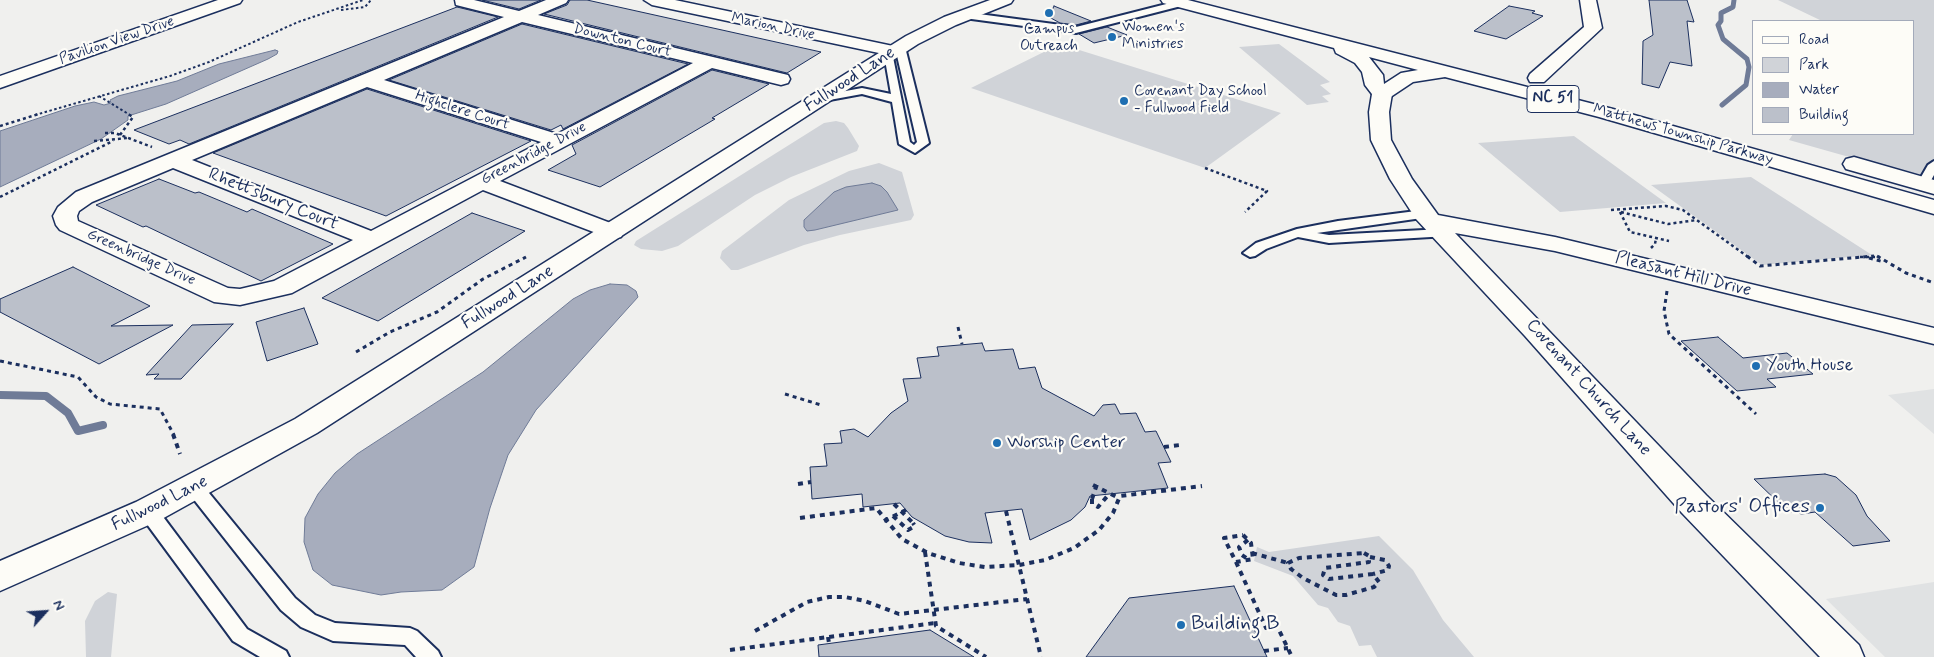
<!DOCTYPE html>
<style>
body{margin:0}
#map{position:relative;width:1934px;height:657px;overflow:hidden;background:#f0f0ee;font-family:Mynerve,sans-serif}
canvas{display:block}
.legend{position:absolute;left:1752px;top:20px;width:162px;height:115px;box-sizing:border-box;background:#fdfcf7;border:1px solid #a3aaba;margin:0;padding:6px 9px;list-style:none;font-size:15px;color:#1b2f5e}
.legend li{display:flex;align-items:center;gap:10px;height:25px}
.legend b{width:25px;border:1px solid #a3aaba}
.north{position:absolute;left:20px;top:587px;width:50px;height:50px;-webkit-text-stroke:4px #fdfcf7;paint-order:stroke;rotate:64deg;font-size:14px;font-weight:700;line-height:20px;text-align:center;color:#1b2f5e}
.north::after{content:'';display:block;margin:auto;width:18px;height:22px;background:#1b2f5e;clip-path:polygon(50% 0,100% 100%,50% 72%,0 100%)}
</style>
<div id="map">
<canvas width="1934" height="657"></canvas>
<ul class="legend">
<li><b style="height:6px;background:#fdfcf7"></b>Road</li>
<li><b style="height:14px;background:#d0d3d8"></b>Park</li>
<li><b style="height:14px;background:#a7adbd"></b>Water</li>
<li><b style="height:14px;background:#bbc0ca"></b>Building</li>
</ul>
<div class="north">N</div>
</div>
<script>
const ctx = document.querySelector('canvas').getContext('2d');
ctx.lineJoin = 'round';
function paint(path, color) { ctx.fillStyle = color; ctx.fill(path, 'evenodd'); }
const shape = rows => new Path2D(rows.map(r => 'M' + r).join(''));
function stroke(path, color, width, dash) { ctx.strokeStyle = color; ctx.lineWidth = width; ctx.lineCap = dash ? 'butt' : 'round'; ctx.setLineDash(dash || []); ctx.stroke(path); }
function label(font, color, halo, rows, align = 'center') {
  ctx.font = font + ' Mynerve,sans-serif'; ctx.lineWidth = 4.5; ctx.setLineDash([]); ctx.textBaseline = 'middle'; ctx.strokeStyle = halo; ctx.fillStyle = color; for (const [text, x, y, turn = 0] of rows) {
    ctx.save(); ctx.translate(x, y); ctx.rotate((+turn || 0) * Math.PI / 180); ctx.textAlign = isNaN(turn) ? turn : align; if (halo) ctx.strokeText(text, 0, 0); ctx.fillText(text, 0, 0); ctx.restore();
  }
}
const built = shape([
 [1934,389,1934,434,1888,395],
 [1934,582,1934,657,1885,657,1826,599]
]);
const green = shape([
 [1778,0,1934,0,1934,181,1789,140,1793,134,1913,134,1913,21,1822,21],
 [1060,44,1281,113,1205,168,971,88],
 [1279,44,1330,82,1320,85,1331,94,1322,96,1329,102,1307,105,1239,47],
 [836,121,844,123,848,128,859,146,857,151,791,177,755,195,678,246,662,251,641,249,634,245,636,241,824,123],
 [1574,136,1666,203,1560,212,1478,143],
 [879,163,902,172,914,215,911,220,840,235,804,245,738,270,731,270,720,258,722,251,789,200,849,171],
 [1751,177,1872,255,1762,265,1651,185],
 [1379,536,1413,570,1443,620,1474,657,1377,657,1371,645,1359,646,1350,626,1338,622,1328,608,1318,605,1293,576,1254,561,1257,547,1269,552],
 [108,592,117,594,111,657,86,657,85,621,95,601]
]);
const water = shape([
 [275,50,278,51,277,54,268,59,166,104,128,116,128,120,101,139,0,187,0,131,75,106,94,102,104,105,111,103,110,100,118,96,177,81,219,64,275,50],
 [872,183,881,186,887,192,898,210,815,230,807,231,804,227,804,220,834,192,846,187,872,183],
 [610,284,627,285,636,291,638,297,536,410,508,455,490,508,474,567,442,590,401,592,381,595,332,585,313,570,304,542,305,518,318,494,335,473,357,454,483,372,573,299,590,290,610,284]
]);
const streamFar1 = shape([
 [1722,105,1746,85,1749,67,1747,59,1723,39,1718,25,1721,21,1721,13,1733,7,1734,0]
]);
const stream = shape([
 [0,395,46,396,68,413,78,431,103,425]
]);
const building = shape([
 [482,0,541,0,519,9,482,0],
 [570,0,587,0,821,52,787,73,544,14,567,5,570,0],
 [1649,0,1687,0,1694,22,1687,21,1692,66,1670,62,1659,88,1642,84,1643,41,1653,35,1649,0],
 [1054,6,1091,21,1076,25,1060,23,1049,17,1054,6],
 [1509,6,1535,11,1532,13,1543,16,1506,39,1474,31,1509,6],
 [457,7,498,17,189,144,180,140,169,144,134,130,457,7],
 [522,24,688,64,563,129,561,125,551,130,389,80,522,24],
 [1107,27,1127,35,1094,43,1079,34,1107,27],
 [712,70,769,84,712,118,715,119,600,187,548,170,576,154,572,145,712,70],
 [367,89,531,141,386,216,213,153,367,89],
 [159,179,195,193,199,192,247,212,252,209,333,244,261,281,146,226,143,227,96,205,159,179],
 [472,213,525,231,378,321,322,298,472,213],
 [73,267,150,306,111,326,173,325,99,364,0,312,0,299,73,267],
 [304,308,318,344,267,361,256,322,304,308],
 [233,324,181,379,154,379,159,374,146,375,192,325,233,324],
 [1718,337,1743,358,1787,353,1813,374,1767,379,1776,387,1737,391,1681,341,1718,337],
 [982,343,985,351,1013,349,1019,369,1035,367,1042,388,1094,416,1103,405,1115,404,1120,414,1136,413,1145,432,1156,431,1171,462,1158,463,1168,488,1090,496,1085,507,1071,520,1030,540,1022,509,985,513,992,543,969,542,945,536,912,517,900,503,863,507,862,494,812,499,810,467,827,466,824,444,842,443,840,431,854,429,868,437,891,413,908,401,903,379,921,378,917,358,939,356,937,347,982,343],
 [1825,474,1836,477,1856,495,1867,516,1890,541,1853,546,1815,512,1802,514,1787,511,1754,479,1825,474],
 [1234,586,1267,657,1086,657,1129,598,1234,586],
 [930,630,974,657,819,657,818,645,930,630]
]);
const pathFar3 = shape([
 [341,10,365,7,371,0],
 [99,96,130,115],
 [35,115,170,76,209,62,298,22,363,0]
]);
const pathFar2 = shape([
 [0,126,39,114],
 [105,133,115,133,152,147],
 [120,135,133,117,128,114],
 [94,141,128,138],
 [1205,168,1267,191,1245,212],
 [0,197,113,141],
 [1611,210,1666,206,1683,210,1748,257],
 [1620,212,1630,232,1669,241],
 [1621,212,1668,224,1697,220],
 [1651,248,1655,244,1656,238],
 [1860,257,1880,257]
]);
const pathFar1 = shape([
 [1747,256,1760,266,1874,256],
 [1877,256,1906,273,1934,283],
 [1869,258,1884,262],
 [1667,291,1664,311,1669,334,1756,414],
 [958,327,962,344],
 [356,352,390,332,437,312,483,279,526,257],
 [0,361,78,377,96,397,110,404,160,409,174,435],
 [785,394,821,405]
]);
const path = shape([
 [173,434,180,454],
 [1164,447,1180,445],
 [798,484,811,482],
 [1093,485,1119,498],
 [1092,499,1092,504,1098,507,1110,493],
 [1006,511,1041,657],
 [893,516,908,530,915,526,913,523],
 [800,518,876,508,902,539,928,553,959,563,985,567,1019,565,1045,560,1074,548,1099,530,1113,513,1120,496,1202,486],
 [884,521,906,510],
 [1243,535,1251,543,1253,559,1236,562,1224,538,1243,535],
 [1248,540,1239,547,1242,555,1249,560],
 [925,552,936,626,986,657],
 [1252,553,1288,563],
 [1364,553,1369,556,1369,562,1325,568,1323,575,1329,579,1373,574,1379,582,1374,587,1346,595,1336,595,1303,578,1291,569,1288,563,1299,558,1364,553],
 [1370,557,1385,560,1389,566,1388,570,1373,574],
 [1236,562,1266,628,1277,626,1292,657],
 [755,631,807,602,829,597,845,597,865,601,899,614,1027,599],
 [828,637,829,643],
 [730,650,935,623],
 [1264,651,1288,648]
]);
const service = shape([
 [1182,0,1186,3,1185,5,1076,33,964,18,959,15,964,12,1076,27,1182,0],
 [900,44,905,47,929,143,915,153,899,144,892,102,862,94,824,101,819,98,824,95,862,88,891,94,884,54,892,52,910,142,914,145,917,142,895,47,900,44],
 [1934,161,1934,175,1929,184,1927,187,1919,187,1917,184,1928,165,1934,161],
 [1424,210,1429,211,1430,214,1429,217,1317,233,1329,235,1443,229,1450,233,1448,236,1329,243,1298,237,1266,249,1255,256,1250,257,1243,253,1256,243,1297,229,1338,221,1424,210],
 [194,480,200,482,295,598,315,615,335,623,410,628,417,631,438,651,441,657,416,657,405,645,333,641,301,627,281,610,188,492,185,487,188,482,194,480],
 [148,504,155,506,247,629,286,651,289,657,260,657,233,641,141,516,139,511,141,506,148,504]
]);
const minor = shape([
 [218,0,242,0,240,3,0,88,0,76,218,0],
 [455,0,474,0,519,11,546,0,568,0,566,3,538,15,788,75,790,79,788,83,781,85,712,68,500,181,621,227,624,232,621,237,612,239,483,190,292,293,240,305,214,302,60,230,56,225,53,216,58,207,76,192,504,17,456,5,455,0],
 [522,22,693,63,557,134,384,80,522,22],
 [367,87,541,142,371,231,192,160,367,87],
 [173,168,353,240,274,281,240,289,228,288,78,221,77,216,79,211,92,202,173,168],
 [644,0,675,0,893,46,899,47,902,51,899,55,893,56,652,5,644,0],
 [1580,0,1596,0,1602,28,1544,82,1530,82,1528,78,1530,74,1584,27,1580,0],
 [1382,88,1389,90,1392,94,1389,112,1391,140,1412,179,1438,215,1555,237,1934,328,1934,344,1555,251,1455,233,1706,495,1859,645,1864,657,1820,657,1682,513,1525,336,1416,219,1390,179,1371,140,1369,112,1372,94,1375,90,1382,88]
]);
const tertiary = shape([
 [990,0,1013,0,1011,3,956,25,918,44,317,433,160,520,0,591,0,561,136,502,295,419,906,36,944,17,990,0]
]);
const primary = shape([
 [1161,0,1188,0,1613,109,1934,200,1934,214,1599,117,1445,77,1413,82,1389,98,1375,98,1365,85,1362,72,1355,63,1336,53,1334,48,1163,3,1161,0],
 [1369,57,1418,70,1401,73,1384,84,1383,75,1369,57],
 [1854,157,1934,180,1934,194,1846,169,1843,164,1846,159,1854,157]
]);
const pathBridge = shape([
 [1092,499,1098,481],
 [894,504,913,523]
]);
const markers = [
 [1049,13,5,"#1f6fb2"],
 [1112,37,5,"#1f6fb2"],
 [1124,101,5,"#1f6fb2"],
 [1756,366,5,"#1f6fb2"],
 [997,443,5,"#1f6fb2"],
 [1820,508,5,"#1f6fb2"],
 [1181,625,5,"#1f6fb2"]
];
const farStreetnames = [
 ["Marion Drive",773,27,12],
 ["Pavilion View Drive",117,41,-19],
 ["Downton Court",622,41,14],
 ["Highclere Court",462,111,18],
 ["Matthews Township Parkway",1683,135,16],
 ["Greenbridge Drive",534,154,-28],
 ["Greenbridge Drive",141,258,24]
];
const farPoinames = [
 ["Women's",1122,28],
 ["Ministries",1122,45],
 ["Campus",1049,30,"center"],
 ["Outreach",1049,47,"center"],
 ["Covenant Day School",1134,92],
 ["- Fullwood Field",1134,109]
];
const shields = [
 [1553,99,52]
];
const shieldNames = [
 ["NC 51",1553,99]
];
const streetNames = [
 ["Fullwood Lane",850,80,-33],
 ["Rhettsbury Court",273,200,22],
 ["Pleasant Hill Drive",1683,275,14],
 ["Fullwood Lane",508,298,-32],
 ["Covenant Church Lane",1588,388,48],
 ["Fullwood Lane",160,504,-26]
];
const poiNames = [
 ["Youth House",1766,366],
 ["Worship Center",1007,443]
];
const nearPoinames = [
 ["Pastors' Offices",1810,508],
 ["Building B",1191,625,"left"]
];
paint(built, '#e0e2e3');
paint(green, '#d0d3d8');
paint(water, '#a7adbd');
stroke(water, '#6f7b97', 1);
stroke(streamFar1, '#6f7b97', 5);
stroke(stream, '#6f7b97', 8);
paint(building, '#bbc0ca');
stroke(building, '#1b2f5e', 1);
stroke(service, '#1b2f5e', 4);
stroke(minor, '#1b2f5e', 3);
stroke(tertiary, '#1b2f5e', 3);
stroke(primary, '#1b2f5e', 3);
stroke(pathFar3, '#1b2f5e', 2, [2.5, 2.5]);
stroke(pathFar2, '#1b2f5e', 2.5, [3, 3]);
stroke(pathFar1, '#1b2f5e', 3, [4, 4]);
stroke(path, '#1b2f5e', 4, [5, 5]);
paint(service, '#fdfcf7');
paint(minor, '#fdfcf7');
paint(tertiary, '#fdfcf7');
paint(primary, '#fdfcf7');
stroke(pathBridge, '#1b2f5e', 4, [5, 5]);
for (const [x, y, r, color] of markers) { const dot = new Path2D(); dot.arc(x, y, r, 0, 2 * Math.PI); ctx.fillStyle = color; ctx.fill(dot); stroke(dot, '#fdfcf7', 2); }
label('15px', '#1b2f5e', '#fdfcf7', farStreetnames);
label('15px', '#1b2f5e', '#fdfcf7', farPoinames, 'left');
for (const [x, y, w] of shields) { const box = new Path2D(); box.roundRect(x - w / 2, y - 13.5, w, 27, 4); ctx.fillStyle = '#fdfcf7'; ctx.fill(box); stroke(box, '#1b2f5e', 1); }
label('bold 16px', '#1b2f5e', null, shieldNames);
label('18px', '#1b2f5e', '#fdfcf7', streetNames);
label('18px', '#1b2f5e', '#fdfcf7', poiNames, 'left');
label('21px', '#1b2f5e', '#fdfcf7', nearPoinames, 'right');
</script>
